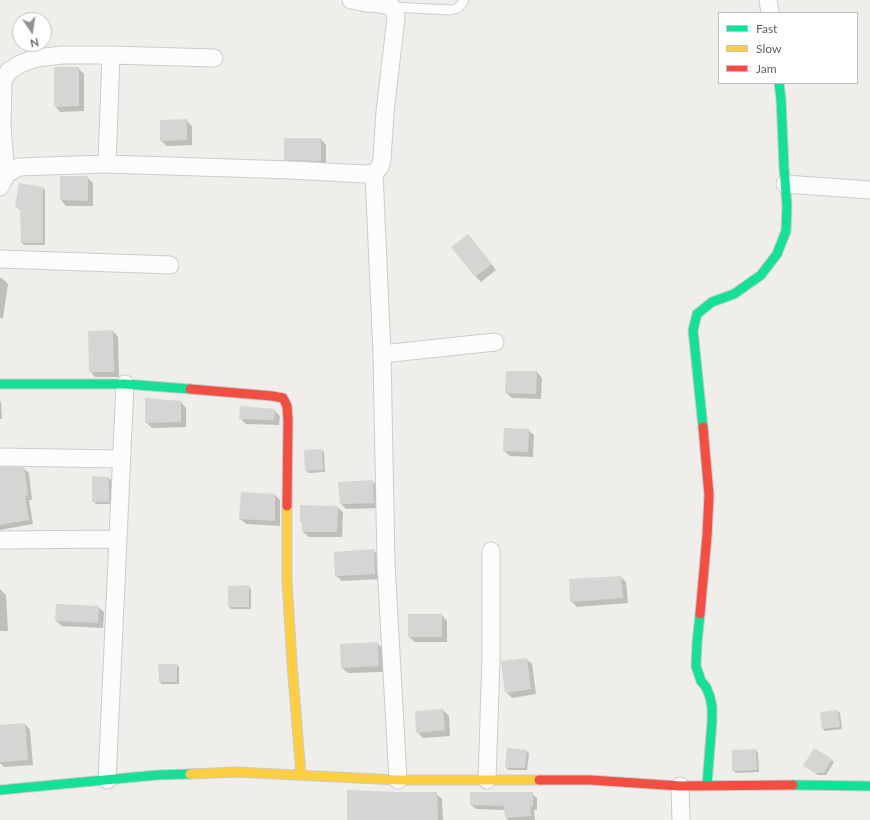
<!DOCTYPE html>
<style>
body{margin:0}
#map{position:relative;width:870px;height:820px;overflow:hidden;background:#efeeea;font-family:Lato,sans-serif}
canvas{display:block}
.legend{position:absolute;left:718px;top:12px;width:140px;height:72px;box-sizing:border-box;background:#fff;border:1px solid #bfc1c3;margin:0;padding:5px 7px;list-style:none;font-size:12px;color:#5f6368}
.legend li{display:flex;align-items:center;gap:8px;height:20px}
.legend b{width:20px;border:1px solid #bfc1c3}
.north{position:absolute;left:12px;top:12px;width:40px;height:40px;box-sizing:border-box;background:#fff;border:1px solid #bfc1c3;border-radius:50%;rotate:167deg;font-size:11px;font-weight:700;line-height:16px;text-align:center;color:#5f6368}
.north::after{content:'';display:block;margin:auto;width:14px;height:18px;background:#919496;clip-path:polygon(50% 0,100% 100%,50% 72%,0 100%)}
</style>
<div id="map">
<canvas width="870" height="820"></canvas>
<ul class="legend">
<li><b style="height:5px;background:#16e098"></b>Fast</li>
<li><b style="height:5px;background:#ffcf43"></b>Slow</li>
<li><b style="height:5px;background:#f24e42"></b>Jam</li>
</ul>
<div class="north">N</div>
</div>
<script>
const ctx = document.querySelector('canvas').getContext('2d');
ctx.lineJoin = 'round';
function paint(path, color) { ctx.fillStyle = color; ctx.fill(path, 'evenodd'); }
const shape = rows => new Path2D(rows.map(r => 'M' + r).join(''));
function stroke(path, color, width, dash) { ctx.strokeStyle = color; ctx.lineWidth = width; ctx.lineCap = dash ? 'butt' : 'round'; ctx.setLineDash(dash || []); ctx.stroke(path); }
const shadow = shape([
 [78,68,84,74,84,111,60,112,55,106],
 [186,120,192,126,192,145,167,146,161,141],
 [321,139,326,145,326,166,290,165,285,159],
 [61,177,87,177,93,183,93,206,66,206,61,200],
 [43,188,45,190,45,245,24,245,22,243,21,209,19,209,16,207],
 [473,241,496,270,481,282,476,277],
 [0,278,2,278,8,284,3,318,0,318],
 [113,331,118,337,119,377,95,377,90,371],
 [537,372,542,378,541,399,512,398,506,393],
 [0,401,1,402,2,419,0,419],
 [181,402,186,408,186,427,152,428,146,422],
 [274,410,280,416,279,425,246,424,240,418],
 [528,430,534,435,533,457,510,456,504,451],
 [322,450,324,452,325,472,308,473,306,470],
 [0,468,23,468,29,473,32,500,29,500,33,524,0,530],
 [109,478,111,480,111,504,96,504,93,501],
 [372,481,378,486,379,508,346,509,341,504],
 [275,495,280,500,280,526,246,524,240,519],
 [337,507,343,512,342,537,309,537,303,532,303,524,301,522],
 [373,550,379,556,380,579,342,581,336,576],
 [621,577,626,582,628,603,577,607,571,601],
 [248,586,251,589,251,609,231,609,229,607],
 [0,589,6,595,8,631,0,631],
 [98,607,104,612,103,628,62,626,56,621],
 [442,615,447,621,447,642,415,642,409,637],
 [377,643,383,649,384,672,348,673,342,668],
 [526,659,532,664,536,694,512,698,506,692],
 [177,665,179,667,179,684,162,684,160,682],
 [443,710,449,716,450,736,423,738,417,732],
 [838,711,840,713,842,729,825,731,823,729,821,713],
 [25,724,30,730,33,765,4,767,0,763,0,726],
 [756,750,758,753,759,772,736,773,733,770],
 [815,750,832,760,834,762,826,775,818,775,805,766],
 [526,751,529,753,527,770,508,770,506,767],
 [436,794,442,799,443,820,348,820],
 [532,794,537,798,537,810,534,810,535,820,508,820,506,818,505,810,476,809,471,805]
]);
const building = shape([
 [54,67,79,67,79,106,54,107],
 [187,119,187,140,160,141,160,120],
 [284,138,321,138,321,161,284,160],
 [60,176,88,176,88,201,60,200],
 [19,183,43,187,43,243,21,243,20,208,15,207],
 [468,234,492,264,475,277,451,247],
 [113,330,114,372,89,372,88,331],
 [506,371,537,371,536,394,505,393],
 [145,398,181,401,181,422,145,423],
 [240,406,275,409,274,420,239,419],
 [504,428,529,429,528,452,503,451],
 [322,449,323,470,305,471,304,450],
 [0,467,24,467,28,495,25,496,29,520,0,525],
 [92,476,109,477,109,502,92,502],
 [373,480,374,503,340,504,338,482],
 [241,492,275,494,275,521,239,519],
 [300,505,338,506,337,532,302,532,302,522,300,522],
 [374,549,375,574,335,576,334,552],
 [621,576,623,598,570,602,569,579],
 [249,585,249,607,228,607,228,586],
 [56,604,99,606,98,623,55,621],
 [408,614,442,614,442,637,408,637],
 [378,642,379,666,341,668,340,644],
 [527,658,531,689,505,693,501,661],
 [158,664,177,664,177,682,159,682],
 [443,709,445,730,416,733,415,711],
 [838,710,840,727,822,729,820,712],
 [25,723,28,760,0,762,0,725],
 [507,748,527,750,525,768,505,768],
 [814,748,832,759,824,773,815,773,803,766],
 [756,749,757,770,732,771,732,750],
 [347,790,397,792,437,792,438,820,347,820],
 [470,792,533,792,533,806,530,806,531,816,505,818,504,806,470,805]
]);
const lane = shape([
 [392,7,451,10,458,8,463,2,464,0]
]);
const street = shape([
 [768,0,770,13],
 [107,164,111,55],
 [374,173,382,354,386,564,398,780],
 [6,175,2,127,3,80,9,71,20,64,36,58,62,55,111,55,214,58],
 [785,184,870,190],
 [0,187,6,175,18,167,107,164,291,170,364,174,374,173,380,167,382,159,385,112,396,18,395,11,392,7,381,4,366,3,351,0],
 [0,259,170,265],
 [382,354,495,342],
 [0,457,121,459],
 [0,540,118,539],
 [107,780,125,384],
 [487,780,491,658,491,551],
 [680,786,681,820]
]);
const fast = shape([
 [0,384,125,384,190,389],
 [703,427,693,330,697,314,712,302,734,294,761,275,777,254,786,231,787,206,784,168,781,99,779,83],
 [700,614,697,643,696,666,701,681,706,687,710,697,712,707,712,721,707,785],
 [793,785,870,786],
 [0,790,157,775,190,774]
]);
const slow = shape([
 [287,506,287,580,292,664,301,775],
 [190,774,235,772,398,780,539,780]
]);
const jam = shape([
 [190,389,272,396,283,398,287,406,288,420,287,506],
 [700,614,707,536,709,495,703,427],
 [539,780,590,780,680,786,793,785]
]);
paint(shadow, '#0003');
paint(building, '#d6d5d3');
stroke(lane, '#cbcccc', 11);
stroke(street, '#cbcccc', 19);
stroke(fast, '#cacacb', 11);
stroke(slow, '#cacacb', 11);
stroke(jam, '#cacacb', 11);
stroke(lane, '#fdfcfc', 9);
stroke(street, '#fdfcfc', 17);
stroke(fast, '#16e098', 9);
stroke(slow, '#ffcf43', 9);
stroke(jam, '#f24e42', 9);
</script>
